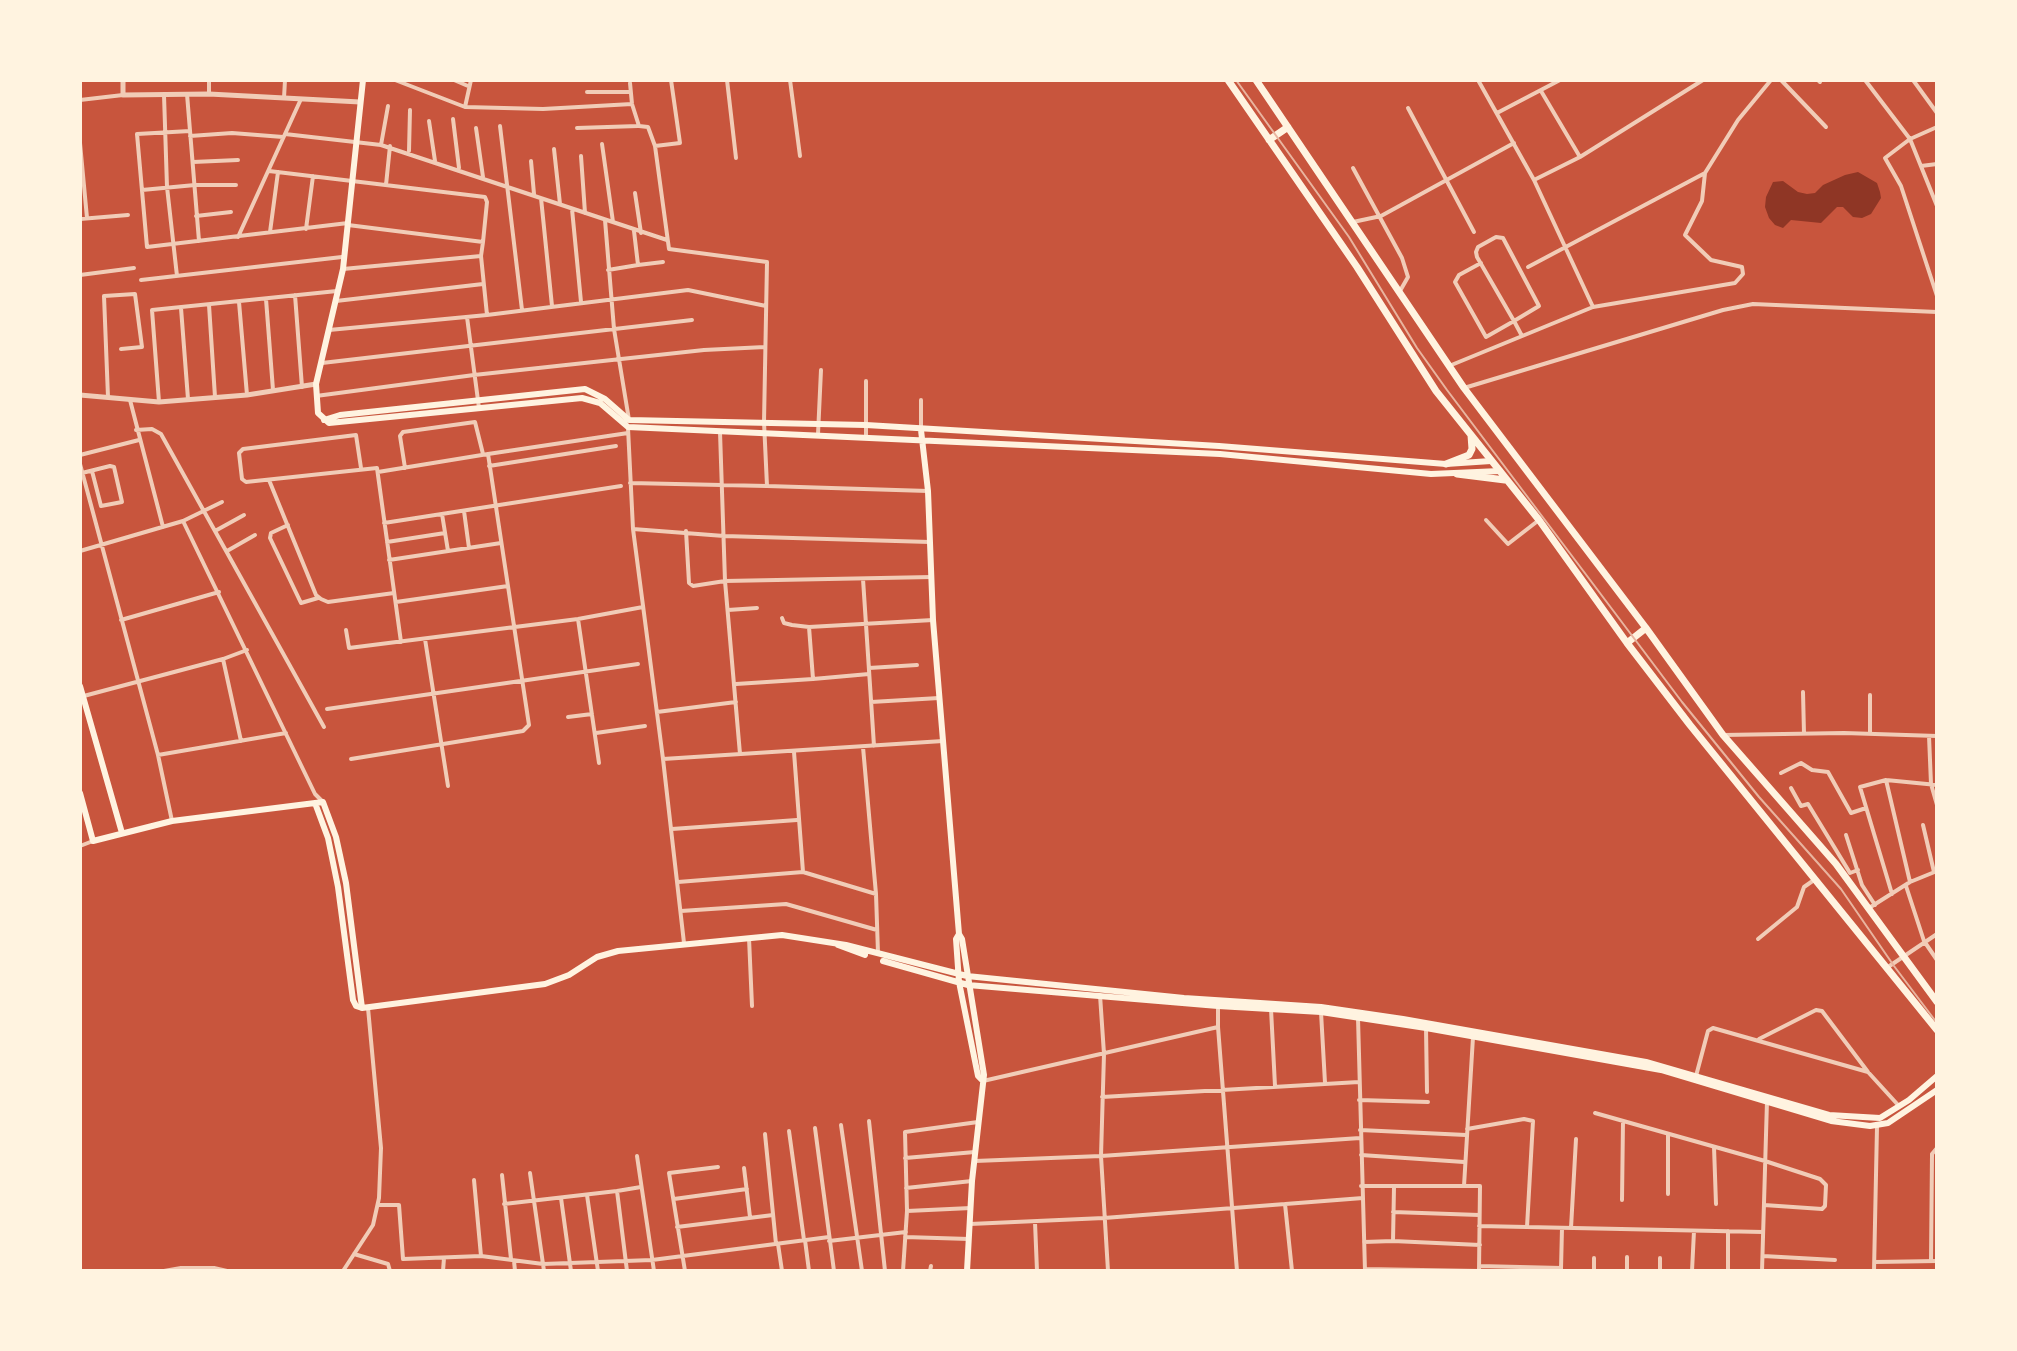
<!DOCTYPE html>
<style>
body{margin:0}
#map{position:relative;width:2017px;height:1351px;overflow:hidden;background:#c8553d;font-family:"Titillium Web",sans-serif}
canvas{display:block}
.frame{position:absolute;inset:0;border:82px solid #fff3e0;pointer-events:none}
</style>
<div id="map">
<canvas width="2017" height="1351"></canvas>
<div class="frame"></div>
</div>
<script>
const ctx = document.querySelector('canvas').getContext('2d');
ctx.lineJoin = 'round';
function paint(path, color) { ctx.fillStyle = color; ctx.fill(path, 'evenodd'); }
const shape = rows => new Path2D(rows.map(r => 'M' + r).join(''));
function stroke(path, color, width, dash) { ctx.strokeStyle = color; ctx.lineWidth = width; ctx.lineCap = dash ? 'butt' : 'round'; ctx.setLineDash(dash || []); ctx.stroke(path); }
const water = shape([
 [1858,172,1877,183,1880,192,1881,198,1871,214,1862,218,1853,217,1843,207,1837,207,1821,223,1791,220,1783,228,1775,225,1769,218,1765,207,1766,197,1773,182,1783,181,1798,192,1807,194,1815,193,1823,185,1845,175]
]);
const minor = shape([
 [395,80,465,107,543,109,632,104],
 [454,80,468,86],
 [727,80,736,158],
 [790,80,800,156],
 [1478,80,1534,180,1593,307],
 [1781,80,1826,127],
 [1818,80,1820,82],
 [1865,80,1910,139,1937,206],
 [1913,80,1937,113],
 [630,83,632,104,639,126,648,127,655,146,669,249,767,262,764,422,767,486,630,483],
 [1541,91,1580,157],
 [587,92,629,92],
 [187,94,199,241],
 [209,94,209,80],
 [164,95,167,187,177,276],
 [284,98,285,80],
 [80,100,123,95],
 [388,106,381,145,667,240],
 [465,107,471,80],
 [1408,108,1474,232],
 [1497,113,1560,80],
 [453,119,459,168],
 [429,121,435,161],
 [500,126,522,310],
 [1937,127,1910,139,1885,158,1901,186,1937,296],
 [476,128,483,177],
 [577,128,638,126],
 [190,131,137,134,147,247,348,223],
 [285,134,381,145],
 [190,136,232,133,283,137],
 [80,143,87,218],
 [602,144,613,222],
 [655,146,680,143,671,80],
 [554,149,560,204],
 [409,151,410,110],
 [581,156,585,213],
 [531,161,534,194],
 [193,162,238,160],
 [1921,166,1937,164],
 [1353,168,1402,258,1408,277,1400,291],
 [269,171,485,197,487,202,483,242],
 [1534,180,1580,157,1703,80],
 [386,185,390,146],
 [142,190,195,185,236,185],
 [635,193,641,233],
 [541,198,552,306],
 [572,209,581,302],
 [196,216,231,212],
 [80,219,128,215],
 [605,220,614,329,629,420],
 [1353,222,1381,216,1514,143],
 [348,225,483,242,481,256,487,315],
 [306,229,313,176],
 [270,232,278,172],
 [238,237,301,99],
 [1481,263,1459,275,1455,282,1486,337,1514,321,1539,306,1503,238,1496,237,1478,247,1476,252,1477,257,1514,321,1522,336],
 [638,265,663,262],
 [1528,267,1705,173,1738,120,1771,80],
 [343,269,481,256],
 [608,270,638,265,634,231],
 [80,275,134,268],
 [141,280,342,257],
 [295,295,302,387],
 [266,299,273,390],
 [336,301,483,284],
 [239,302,247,395],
 [209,305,215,397],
 [181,308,188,399],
 [467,317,479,408],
 [329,330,487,315,688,290,766,306],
 [322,363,692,320],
 [1449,366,1593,307,1735,283,1743,274,1742,267,1711,260,1685,235,1702,201,1705,173],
 [1464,388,1723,310,1753,304,1937,312],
 [316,396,474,375,704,350,765,347],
 [108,397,104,296,135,294,142,347,121,349],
 [130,400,163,527],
 [921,400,921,430],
 [159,402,152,310,337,291],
 [628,428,633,529,663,759,943,741],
 [136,430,152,429,161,434,324,727],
 [720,432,725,581,740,754],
 [818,434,821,370],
 [866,437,866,381],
 [488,454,628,433],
 [80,455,139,440],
 [80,464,158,755,172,821],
 [489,466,616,446],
 [361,468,356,435,243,449,239,453,242,479,246,482,377,468,401,642],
 [405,468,400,436,403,432,475,422,483,454],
 [82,473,110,466,114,467,122,502,101,506,92,471],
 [269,480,316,595,321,599,328,602,394,593],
 [767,486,928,491],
 [464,511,469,548],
 [442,514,448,551],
 [1486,520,1508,544,1539,520],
 [183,521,222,502],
 [384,523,621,486],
 [288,525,271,533,270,538,301,603,318,598],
 [633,529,724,536,930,542],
 [215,531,244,515],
 [686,531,689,583,693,586,725,581,932,577],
 [387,542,445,533],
 [80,551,183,521,315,794,322,801],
 [227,551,255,535],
 [389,560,501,543],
 [863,579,874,746],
 [396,602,508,586],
 [728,610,757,608],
 [782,618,784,623,792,625,809,627,933,620],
 [578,619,599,763],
 [121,620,219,592],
 [809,627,813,679,869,674],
 [346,630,349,648,578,619,643,607],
 [425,639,448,786],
 [223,659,241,741],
 [869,668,917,665],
 [736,684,813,679],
 [1803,692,1804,734],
 [1870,695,1870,734],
 [80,697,223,659,247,650],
 [871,702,939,698],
 [327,709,638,664],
 [657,712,736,702],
 [568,717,592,714],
 [596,733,645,726],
 [1723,735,1844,733,1937,736],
 [1929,736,1931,784,1937,805],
 [863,747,876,894,878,953],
 [794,752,803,872],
 [158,755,286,733],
 [351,759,523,731,529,725,488,454,378,472],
 [663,759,684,943],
 [1781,773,1801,763,1812,770,1828,772,1851,813,1866,808],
 [1886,780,1910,882],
 [1791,788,1801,806,1808,804,1850,873,1858,870],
 [1923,825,1934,872],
 [672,829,797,820],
 [1846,835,1862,885,1875,905],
 [80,846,93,841],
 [678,882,803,872,876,894],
 [1906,886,1924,941,1937,960],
 [1892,894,1860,787,1886,780,1937,785],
 [1869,908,1910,882,1937,871],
 [681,911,786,904,877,930],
 [749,938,752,1006],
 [1758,939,1797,907,1804,887,1814,880],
 [1888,967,1937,934],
 [1100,995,1104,1054,1101,1156,1108,1271],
 [1271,1009,1275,1086],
 [1321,1012,1325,1083],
 [1358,1018,1365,1271],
 [1218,1027,1237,1271],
 [1426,1028,1427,1092],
 [1759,1039,1816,1010,1822,1011,1868,1072,1899,1106],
 [1696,1076,1708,1031,1713,1028,1868,1072],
 [983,1081,1218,1027,1218,1007],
 [1102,1097,1359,1082],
 [1359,1100,1428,1102],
 [1595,1113,1765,1161,1820,1179,1826,1185,1825,1206,1822,1209,1764,1205],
 [869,1121,885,1271],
 [841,1125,862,1271],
 [815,1128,834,1271],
 [1467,1129,1524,1119,1533,1121,1527,1227],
 [1360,1130,1466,1135],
 [789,1131,804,1240],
 [765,1134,776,1244],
 [1668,1135,1668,1194],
 [1714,1147,1716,1204],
 [1361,1155,1464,1162],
 [637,1156,654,1271],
 [905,1158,975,1152],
 [975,1161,1101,1156,1360,1138],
 [744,1168,750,1217],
 [530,1173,544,1271],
 [502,1175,511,1259],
 [474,1180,481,1256],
 [1361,1186,1480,1186,1479,1271],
 [1464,1186,1473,1037],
 [906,1188,972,1181],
 [617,1191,641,1187],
 [587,1195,598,1271],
 [561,1198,571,1271],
 [674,1199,747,1189],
 [1622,1200,1623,1121],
 [504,1204,617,1191,627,1271],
 [1285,1204,1292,1271],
 [378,1205,399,1205,403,1259,481,1256,543,1264,652,1260,829,1237],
 [907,1211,971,1208],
 [1393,1212,1479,1215],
 [1035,1222,1037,1271],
 [970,1224,1104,1218,1363,1198],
 [1479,1226,1763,1232],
 [677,1227,773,1215],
 [1571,1228,1576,1139],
 [905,1237,969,1239],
 [805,1240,809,1271],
 [829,1241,906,1232],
 [1393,1241,1394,1187],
 [1364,1242,1393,1241,1480,1245],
 [778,1244,782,1271],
 [354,1254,388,1264,390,1271],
 [1763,1256,1835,1260],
 [1627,1257,1627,1271],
 [514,1261,515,1271],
 [1931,1261,1932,1154,1937,1148],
 [1875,1262,1937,1261],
 [1479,1266,1561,1268],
 [1365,1269,1479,1271],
 [1561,1269,1562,1228],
 [164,1271,181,1268,214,1268,227,1271],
 [343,1271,373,1225,379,1198,381,1148,368,1008],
 [443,1271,444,1258],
 [685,1271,669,1173,718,1167],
 [903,1271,907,1211,905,1132,978,1122],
 [930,1271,931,1266],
 [1594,1271,1594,1258],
 [1660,1271,1660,1258],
 [1692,1271,1694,1231],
 [1728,1271,1728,1231],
 [1762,1271,1767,1101],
 [1874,1271,1877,1127]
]);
const tertiary = shape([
 [123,80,123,95,209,94,360,102],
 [80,395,159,402,247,395,316,384]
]);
const secondary = shape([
 [363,80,343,269,316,384,318,413,329,423,582,398,600,403,628,427,1220,454,1431,474,1500,471],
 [324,420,340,415,585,389,605,399,629,420,866,425,1219,446,1446,464,1491,461],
 [921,430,928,491,933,620,959,934,956,939,959,982,978,1076,983,1081],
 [80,686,122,833],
 [80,793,93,841,172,821,323,802,336,837,346,883,362,1008],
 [315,803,328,838,338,887,353,1000,356,1006,362,1008],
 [959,934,962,939,984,1075,972,1181,967,1271],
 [838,945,865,955],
 [883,961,968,985,1218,1006,1321,1012,1426,1028,1661,1070,1831,1121,1870,1126,1888,1123,1937,1090],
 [362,1008,545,984,569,975,597,957,618,951,782,935,846,945,967,976,1184,998,1321,1007,1403,1019,1646,1062,1829,1115,1880,1118,1909,1100,1937,1076]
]);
const trunk = shape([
 [1228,80,1357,267,1436,391,1539,520,1627,643,1690,725,1937,1030],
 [1256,80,1464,388,1646,628,1723,735,1836,864,1937,1002],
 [1269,140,1288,127],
 [1446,464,1469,455,1472,449,1471,435],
 [1457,474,1505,480],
 [1627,643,1646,628]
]);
const rail = shape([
 [1236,80,1349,237,1417,348,1447,390,1682,702,1759,797,1841,889,1894,966,1937,1023]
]);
paint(water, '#8f3625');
stroke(minor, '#f1ccb7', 4);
stroke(tertiary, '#f1ccb7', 5);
stroke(secondary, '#fff3e0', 6);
stroke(trunk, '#fff3e0', 7);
stroke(rail, '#e9b49f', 2);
</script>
